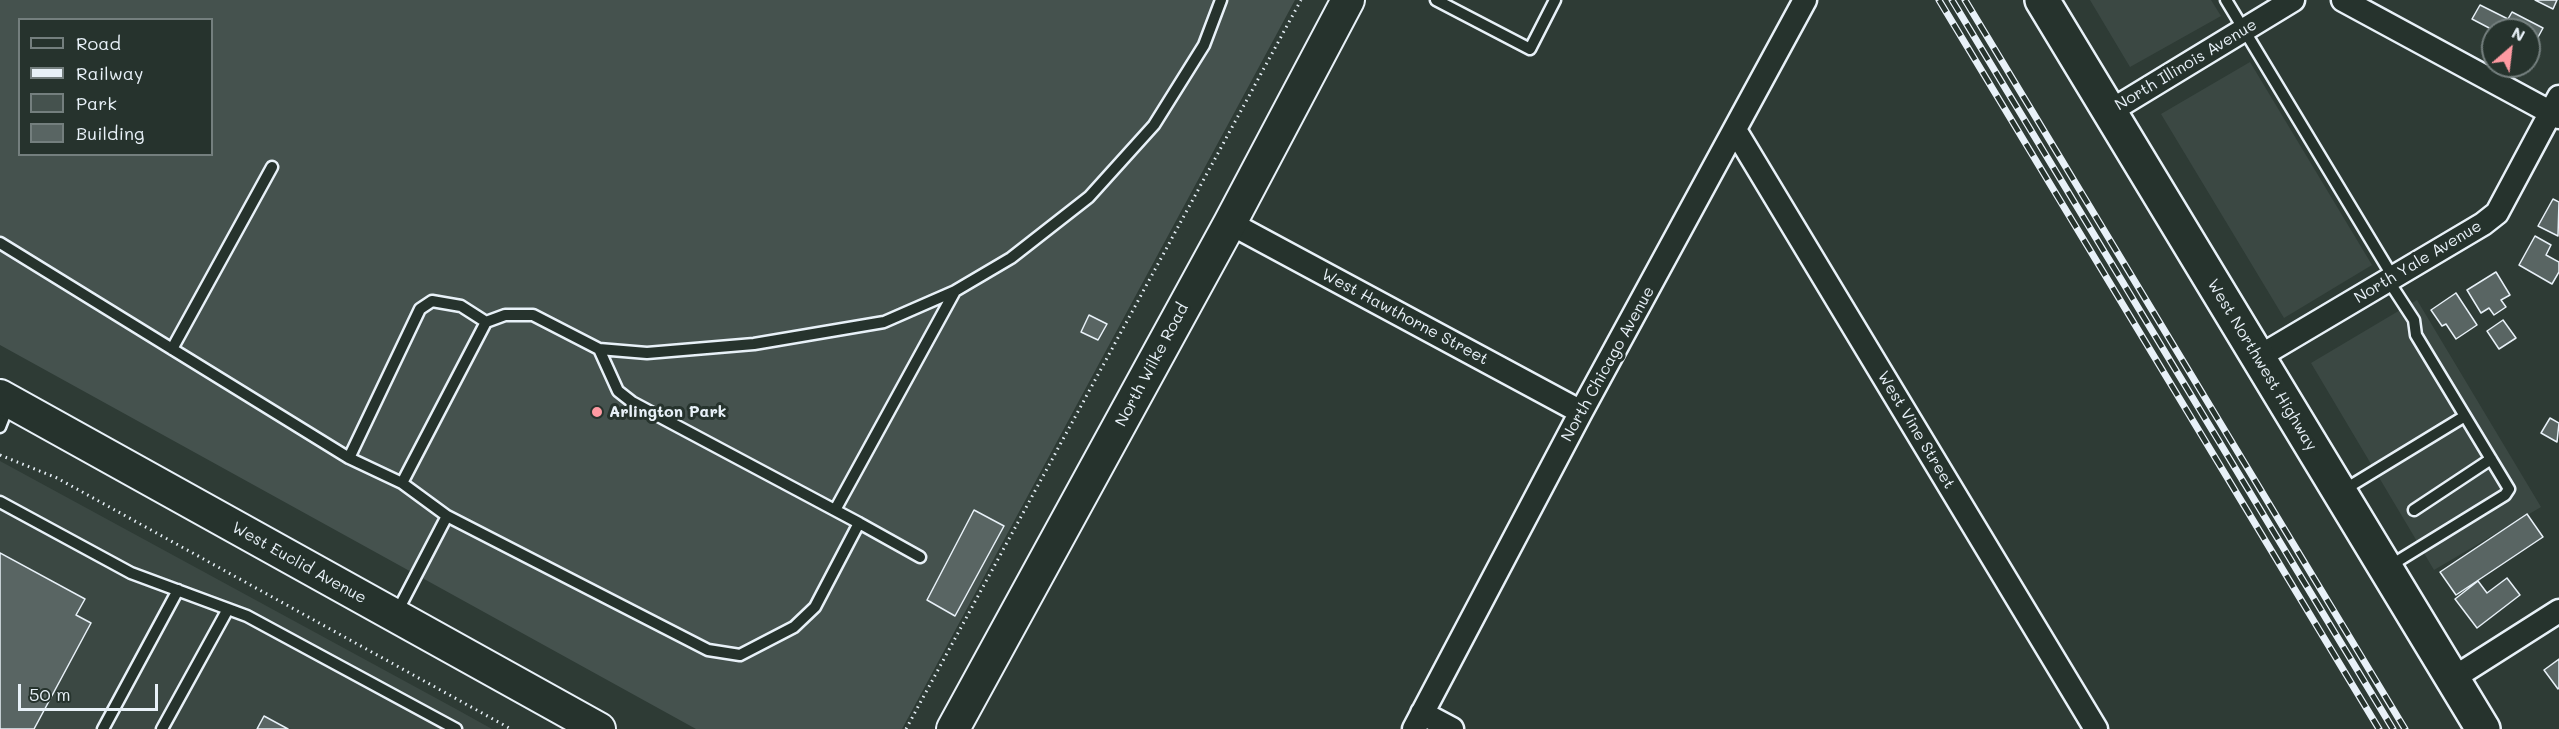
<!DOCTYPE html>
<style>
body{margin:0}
#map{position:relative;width:2559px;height:729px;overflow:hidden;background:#2e3b35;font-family:Mali,sans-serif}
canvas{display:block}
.legend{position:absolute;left:18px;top:18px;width:195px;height:138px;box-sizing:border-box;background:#26332d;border:2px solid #747f7e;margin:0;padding:8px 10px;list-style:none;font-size:18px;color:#e8f1f8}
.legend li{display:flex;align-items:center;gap:12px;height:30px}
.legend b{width:30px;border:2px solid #747f7e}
.north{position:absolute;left:2481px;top:18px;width:60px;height:60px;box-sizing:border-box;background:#26332d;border:2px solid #747f7e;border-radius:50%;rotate:28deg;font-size:16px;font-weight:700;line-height:24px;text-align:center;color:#e8f1f8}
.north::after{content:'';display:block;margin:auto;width:21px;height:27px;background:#ff9aa2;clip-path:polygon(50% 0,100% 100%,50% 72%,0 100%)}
.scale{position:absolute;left:18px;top:684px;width:140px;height:27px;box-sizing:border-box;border:3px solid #e8f1f8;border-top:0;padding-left:8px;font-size:18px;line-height:21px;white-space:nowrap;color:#e8f1f8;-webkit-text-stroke:4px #26332d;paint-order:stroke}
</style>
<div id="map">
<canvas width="2559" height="729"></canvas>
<ul class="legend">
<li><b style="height:8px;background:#26332d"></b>Road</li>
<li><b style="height:8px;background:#e8f1f8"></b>Railway</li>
<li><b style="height:16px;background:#45524e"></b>Park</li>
<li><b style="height:16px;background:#596563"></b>Building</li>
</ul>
<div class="north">N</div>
<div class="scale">50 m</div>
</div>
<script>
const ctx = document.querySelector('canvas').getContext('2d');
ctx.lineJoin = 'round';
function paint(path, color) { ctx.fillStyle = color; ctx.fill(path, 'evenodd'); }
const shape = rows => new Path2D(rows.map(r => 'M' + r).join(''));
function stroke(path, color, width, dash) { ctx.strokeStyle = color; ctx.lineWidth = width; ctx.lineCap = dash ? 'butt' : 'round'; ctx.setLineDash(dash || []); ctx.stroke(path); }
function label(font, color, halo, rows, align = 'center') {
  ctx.font = font + ' Mali,sans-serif'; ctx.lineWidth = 6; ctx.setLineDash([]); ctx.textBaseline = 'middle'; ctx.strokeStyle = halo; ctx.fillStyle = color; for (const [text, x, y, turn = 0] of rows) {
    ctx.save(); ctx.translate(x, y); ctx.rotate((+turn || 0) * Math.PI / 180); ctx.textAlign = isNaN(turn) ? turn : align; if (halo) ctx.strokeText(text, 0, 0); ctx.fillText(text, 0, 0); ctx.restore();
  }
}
const built = shape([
 [2090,0,2211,0,2221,16,2130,67],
 [2250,62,2372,265,2284,318,2161,114],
 [2417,300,2541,507,2434,570,2311,363],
 [0,461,456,709,492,729,0,729]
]);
const green = shape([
 [0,0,1295,0,902,729,696,729,0,345],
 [20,20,212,20,212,154,20,154]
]);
const building = shape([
 [2535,0,2557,0,2553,9,2535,0],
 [2480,5,2508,19,2512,12,2543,28,2531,50,2529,49,2529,30,2493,30,2472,19,2480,5],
 [2553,199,2559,202,2558,236,2538,226,2553,199],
 [2535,236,2551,245,2546,255,2559,262,2559,272,2552,284,2519,265,2535,236],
 [2496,272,2510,295,2501,300,2506,307,2494,315,2489,308,2481,313,2467,290,2496,272],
 [2456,293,2477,325,2456,339,2446,324,2442,326,2431,310,2456,293],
 [1089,315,1107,324,1098,340,1081,332,1089,315],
 [2503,320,2516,338,2499,349,2487,331,2503,320],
 [2550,418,2559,423,2557,442,2541,433,2550,418],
 [974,510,1004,526,955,616,927,600,974,510],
 [2527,514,2543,537,2456,595,2440,572,2527,514],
 [0,553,85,599,76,615,91,623,34,729,0,729,0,553],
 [2507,578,2520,595,2477,628,2455,599,2478,581,2487,593,2507,578],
 [2559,659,2559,688,2558,689,2544,670,2559,659],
 [264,716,288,729,257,729,264,716]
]);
const path = shape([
 [0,455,57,478,511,729],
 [906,729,1301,0]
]);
const lane = shape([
 [1436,0,1530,49,1555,0],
 [2226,0,2393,277],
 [0,243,349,458,402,483],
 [2388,280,2414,320,2416,335,2509,489,2505,495,2388,567],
 [172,349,272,167],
 [0,427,9,404],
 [349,458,420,309,432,301,461,306,486,322],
 [2342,491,2465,416],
 [0,502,131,573,247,616,456,729],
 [835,510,955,291],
 [2414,510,2491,459],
 [447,516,708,650,740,655,794,627,815,607,859,523,920,557],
 [859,523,632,402,618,391,599,349,647,353,754,344,884,322,955,291,1011,258,1089,197,1154,125,1204,45,1221,0],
 [396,614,447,516,402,483,486,322,505,315,533,315,599,349],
 [103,729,178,590],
 [162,729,228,609]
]);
const street = shape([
 [2343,0,2559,117],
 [2109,112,2293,0],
 [1735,130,2096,729],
 [1230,223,1581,412],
 [2257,358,2483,224,2497,213,2559,97],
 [2452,679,2559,611],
 [1422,713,1452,729],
 [1414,729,1581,412,1805,0]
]);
const secondary = shape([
 [0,396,599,729],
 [953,729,1230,223,1348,0]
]);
const primary = shape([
 [2042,0,2483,729]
]);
const rail = shape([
 [1939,0,2379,729],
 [1952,0,2393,729],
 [1965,0,2405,729]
]);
const markers = [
 [597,412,6,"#ff9aa2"]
];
const streetNames = [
 ["North Illinois Avenue",2186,65,-31],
 ["North Yale Avenue",2418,262,-31],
 ["West Hawthorne Street",1405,317,28],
 ["North Chicago Avenue",1608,364,-61],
 ["North Wilke Road",1152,365,-62],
 ["West Northwest Highway",2262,365,59],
 ["West Vine Street",1916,430,59],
 ["West Euclid Avenue",299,563,29]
];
const poiNames = [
 ["Arlington Park",609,412]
];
paint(built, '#3b4843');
paint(green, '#45524e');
paint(building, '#596563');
stroke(building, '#e8f1f8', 1.5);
stroke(lane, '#e8f1f8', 15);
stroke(street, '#e8f1f8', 27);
stroke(secondary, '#e8f1f8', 36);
stroke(primary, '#e8f1f8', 38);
stroke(path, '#e8f1f8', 3, [1.5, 4.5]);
stroke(lane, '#26332d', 10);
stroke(street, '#26332d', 22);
stroke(secondary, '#26332d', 32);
stroke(primary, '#26332d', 33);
stroke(rail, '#e8f1f8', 7);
stroke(rail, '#26332d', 4.5, [14]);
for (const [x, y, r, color] of markers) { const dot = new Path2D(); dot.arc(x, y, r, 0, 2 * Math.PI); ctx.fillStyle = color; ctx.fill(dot); stroke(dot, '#26332d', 2); }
label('16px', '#e8f1f8', '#26332d', streetNames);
label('bold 16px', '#e8f1f8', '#26332d', poiNames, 'left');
</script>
